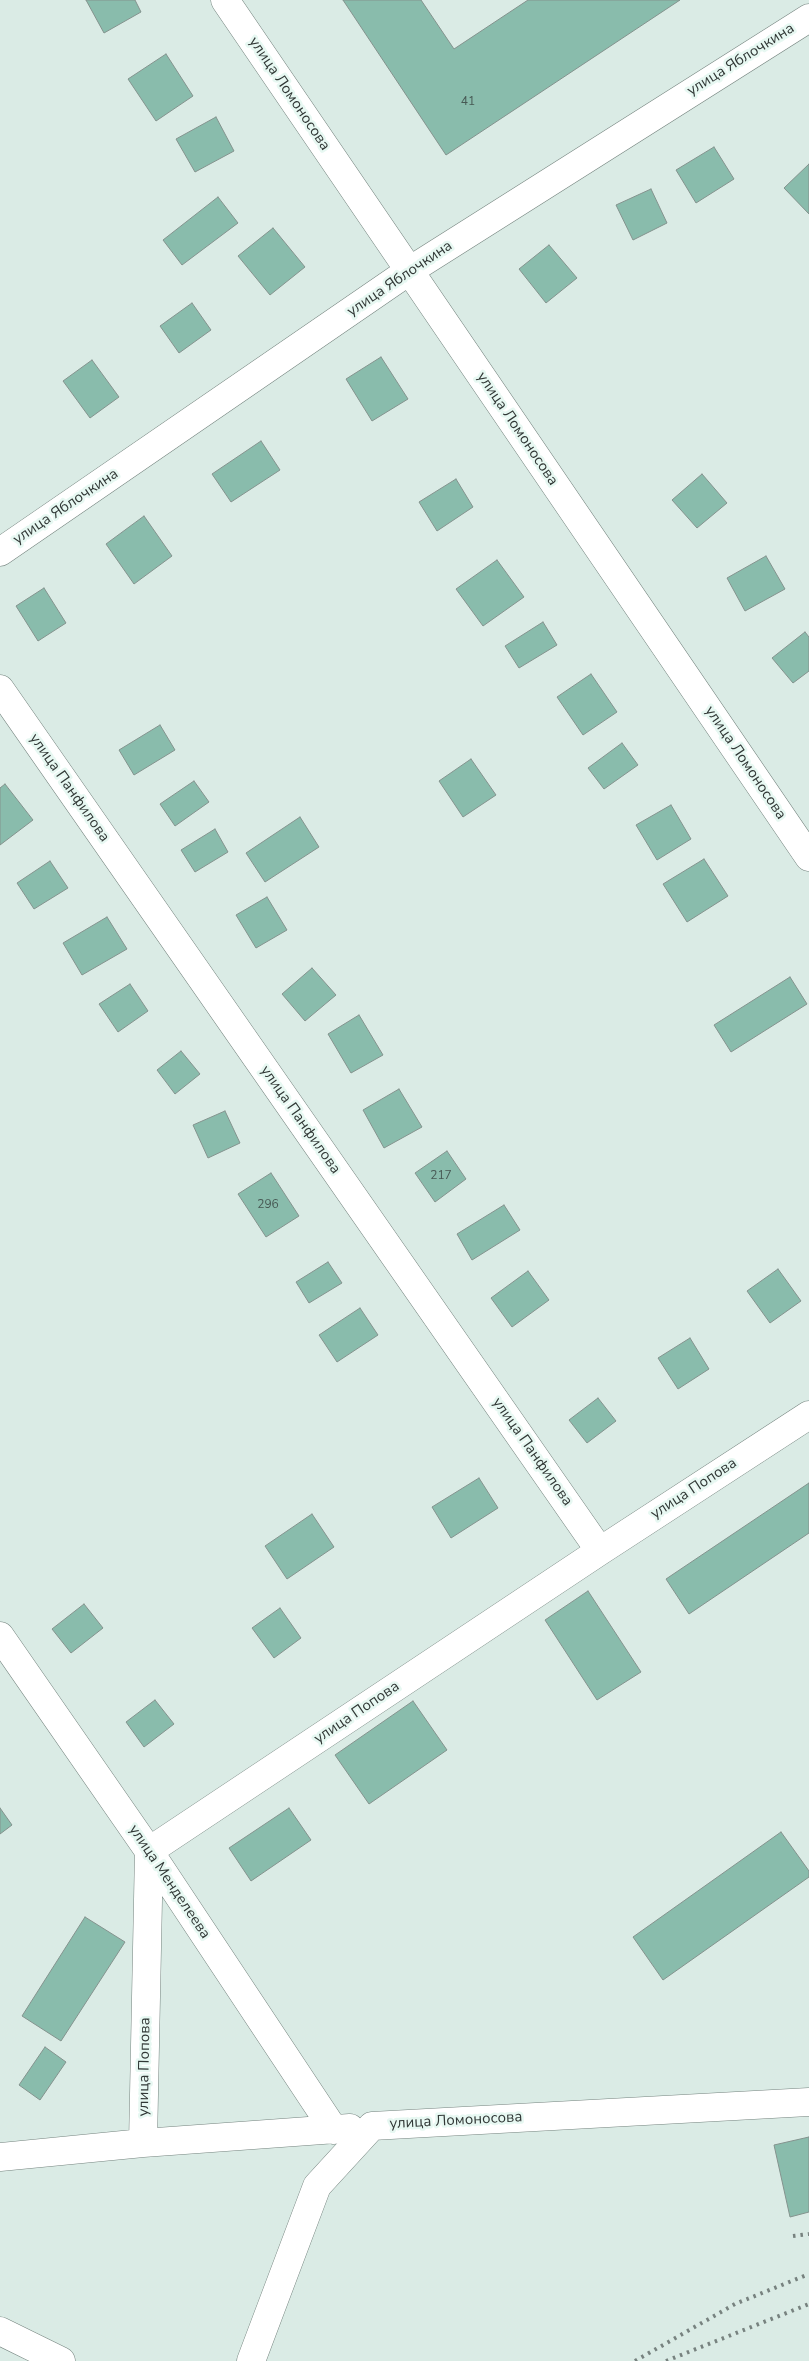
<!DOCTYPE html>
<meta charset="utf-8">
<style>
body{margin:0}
canvas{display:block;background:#daebe5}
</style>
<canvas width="809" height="2361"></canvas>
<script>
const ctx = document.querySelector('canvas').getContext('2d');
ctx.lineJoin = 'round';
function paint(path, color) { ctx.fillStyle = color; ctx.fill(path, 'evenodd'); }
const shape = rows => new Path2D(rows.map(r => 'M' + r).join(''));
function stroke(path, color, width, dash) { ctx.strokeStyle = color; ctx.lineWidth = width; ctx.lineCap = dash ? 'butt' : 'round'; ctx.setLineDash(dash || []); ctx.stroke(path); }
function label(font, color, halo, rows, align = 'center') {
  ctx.font = font + ' "Nunito Sans",sans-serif'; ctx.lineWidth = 5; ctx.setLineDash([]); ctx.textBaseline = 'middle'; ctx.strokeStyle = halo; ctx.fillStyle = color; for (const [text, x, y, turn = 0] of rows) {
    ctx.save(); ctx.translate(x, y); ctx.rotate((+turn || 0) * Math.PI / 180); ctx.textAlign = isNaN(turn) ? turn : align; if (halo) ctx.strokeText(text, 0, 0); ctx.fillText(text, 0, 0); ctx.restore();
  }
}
const building = shape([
 [86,0,135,0,141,12,104,33,86,0],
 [343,0,421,0,454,49,528,0,680,0,446,155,343,0],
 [166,54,193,96,156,121,128,79,166,54],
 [216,117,234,151,195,172,176,139,216,117],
 [714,147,734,179,696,203,676,170,714,147],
 [809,164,809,214,784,188,809,164],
 [651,189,667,223,633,240,616,205,651,189],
 [218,197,238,223,182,265,163,240,218,197],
 [273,228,305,267,270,295,238,256,273,228],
 [549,245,577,278,546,303,519,269,549,245],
 [192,303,211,330,179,353,160,326,192,303],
 [381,357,408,399,372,421,346,379,381,357],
 [92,360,119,397,90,418,63,381,92,360],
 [261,441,280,470,231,502,212,474,261,441],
 [702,474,727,503,697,528,672,500,702,474],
 [456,479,473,507,437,531,419,502,456,479],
 [144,516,172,556,134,584,106,544,144,516],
 [766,556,785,589,745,611,727,578,766,556],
 [497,560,524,597,483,626,456,589,497,560],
 [44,588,66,623,38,641,16,606,44,588],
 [543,622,557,645,519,668,505,646,543,622],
 [805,632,809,637,809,671,793,683,772,658,805,632],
 [591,674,617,712,583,735,557,697,591,674],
 [160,725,175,750,134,775,119,750,160,725],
 [622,743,638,765,604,789,588,768,622,743],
 [471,759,496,795,463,817,439,781,471,759],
 [194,781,209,802,175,826,160,804,194,781],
 [5,784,33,820,0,845,0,788,5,784],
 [671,805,691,839,657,860,636,825,671,805],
 [300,817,319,847,265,882,246,853,300,817],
 [215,829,228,852,195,872,181,850,215,829],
 [704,859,728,896,687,922,663,884,704,859],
 [50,861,68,888,34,909,17,883,50,861],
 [267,897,287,930,256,948,236,915,267,897],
 [107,917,127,949,82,975,63,943,107,917],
 [312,968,336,995,305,1021,282,994,312,968],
 [790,977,807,1004,731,1052,714,1025,790,977],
 [130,984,148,1011,118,1032,99,1004,130,984],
 [359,1015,383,1055,351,1073,328,1034,359,1015],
 [181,1051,200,1074,175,1094,157,1070,181,1051],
 [399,1089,422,1127,384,1148,363,1110,399,1089],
 [225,1111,240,1143,208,1158,193,1125,225,1111],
 [447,1151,466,1179,435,1202,415,1173,447,1151],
 [271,1173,299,1216,266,1237,238,1194,271,1173],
 [504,1205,520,1230,472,1260,457,1234,504,1205],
 [328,1262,342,1283,309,1303,296,1282,328,1262],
 [778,1269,801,1301,770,1323,747,1291,778,1269],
 [528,1271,549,1300,512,1327,491,1298,528,1271],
 [360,1308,378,1335,337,1362,319,1335,360,1308],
 [690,1338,709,1369,678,1389,658,1358,690,1338],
 [598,1398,616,1421,587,1443,569,1420,598,1398],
 [479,1478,498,1508,451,1538,432,1507,479,1478],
 [809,1483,809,1533,689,1614,666,1579,809,1483],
 [312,1514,334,1547,287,1579,265,1546,312,1514],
 [588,1591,641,1672,597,1700,545,1620,588,1591],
 [84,1604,103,1628,71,1653,52,1629,84,1604],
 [280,1608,301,1638,274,1658,252,1628,280,1608],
 [155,1700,174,1724,144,1747,126,1722,155,1700],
 [413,1701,447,1750,369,1804,335,1755,413,1701],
 [0,1808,12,1825,0,1834,0,1808],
 [289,1808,311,1840,251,1881,229,1848,289,1808],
 [781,1832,809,1871,809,1877,663,1980,633,1937,781,1832],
 [85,1917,125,1942,61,2041,22,2016,85,1917],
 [45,2047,66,2062,40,2100,19,2085,45,2047],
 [809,2137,809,2212,790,2217,774,2145,809,2137]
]);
const street = shape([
 [0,552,409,271,809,18],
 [0,689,600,1551],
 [0,1636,149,1851,334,2130],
 [143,2143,149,1851,600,1551,809,1415],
 [0,2157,143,2143,350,2128]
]);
const secondary = shape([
 [225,0,809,857],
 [251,2361,317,2186,372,2126,809,2102]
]);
const primary = shape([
 [0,2331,61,2361]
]);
const rail = shape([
 [793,2236,809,2234],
 [635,2361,735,2304,809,2274],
 [666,2361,809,2304]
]);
const numberNames = [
 ["41",468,102],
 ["217",441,1176],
 ["296",268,1205]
];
const streetNames = [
 ["улица Яблочкина",741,60,-32],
 ["улица Ломоносова",289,94,56],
 ["улица Яблочкина",400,279,-34],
 ["улица Ломоносова",517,429,56],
 ["улица Яблочкина",66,507,-34],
 ["улица Ломоносова",745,763,56],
 ["улица Панфилова",69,788,55],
 ["улица Панфилова",300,1120,55],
 ["улица Панфилова",532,1452,55],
 ["улица Попова",694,1489,-33],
 ["улица Попова",357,1713,-34],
 ["улица Менделеева",169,1882,56],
 ["улица Попова",145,2067,-89],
 ["улица Ломоносова",456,2121,-3]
];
paint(building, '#89bcac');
stroke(building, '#84938e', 1);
stroke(street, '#75847f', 29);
stroke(secondary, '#75847f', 29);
stroke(primary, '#75847f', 29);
stroke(street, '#fff', 28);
stroke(secondary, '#fff', 28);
stroke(primary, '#fff', 28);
stroke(rail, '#77827f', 4, [2.5, 5]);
label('12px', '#475954', null, numberNames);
label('15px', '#313836', '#e7f8f2', streetNames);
</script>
